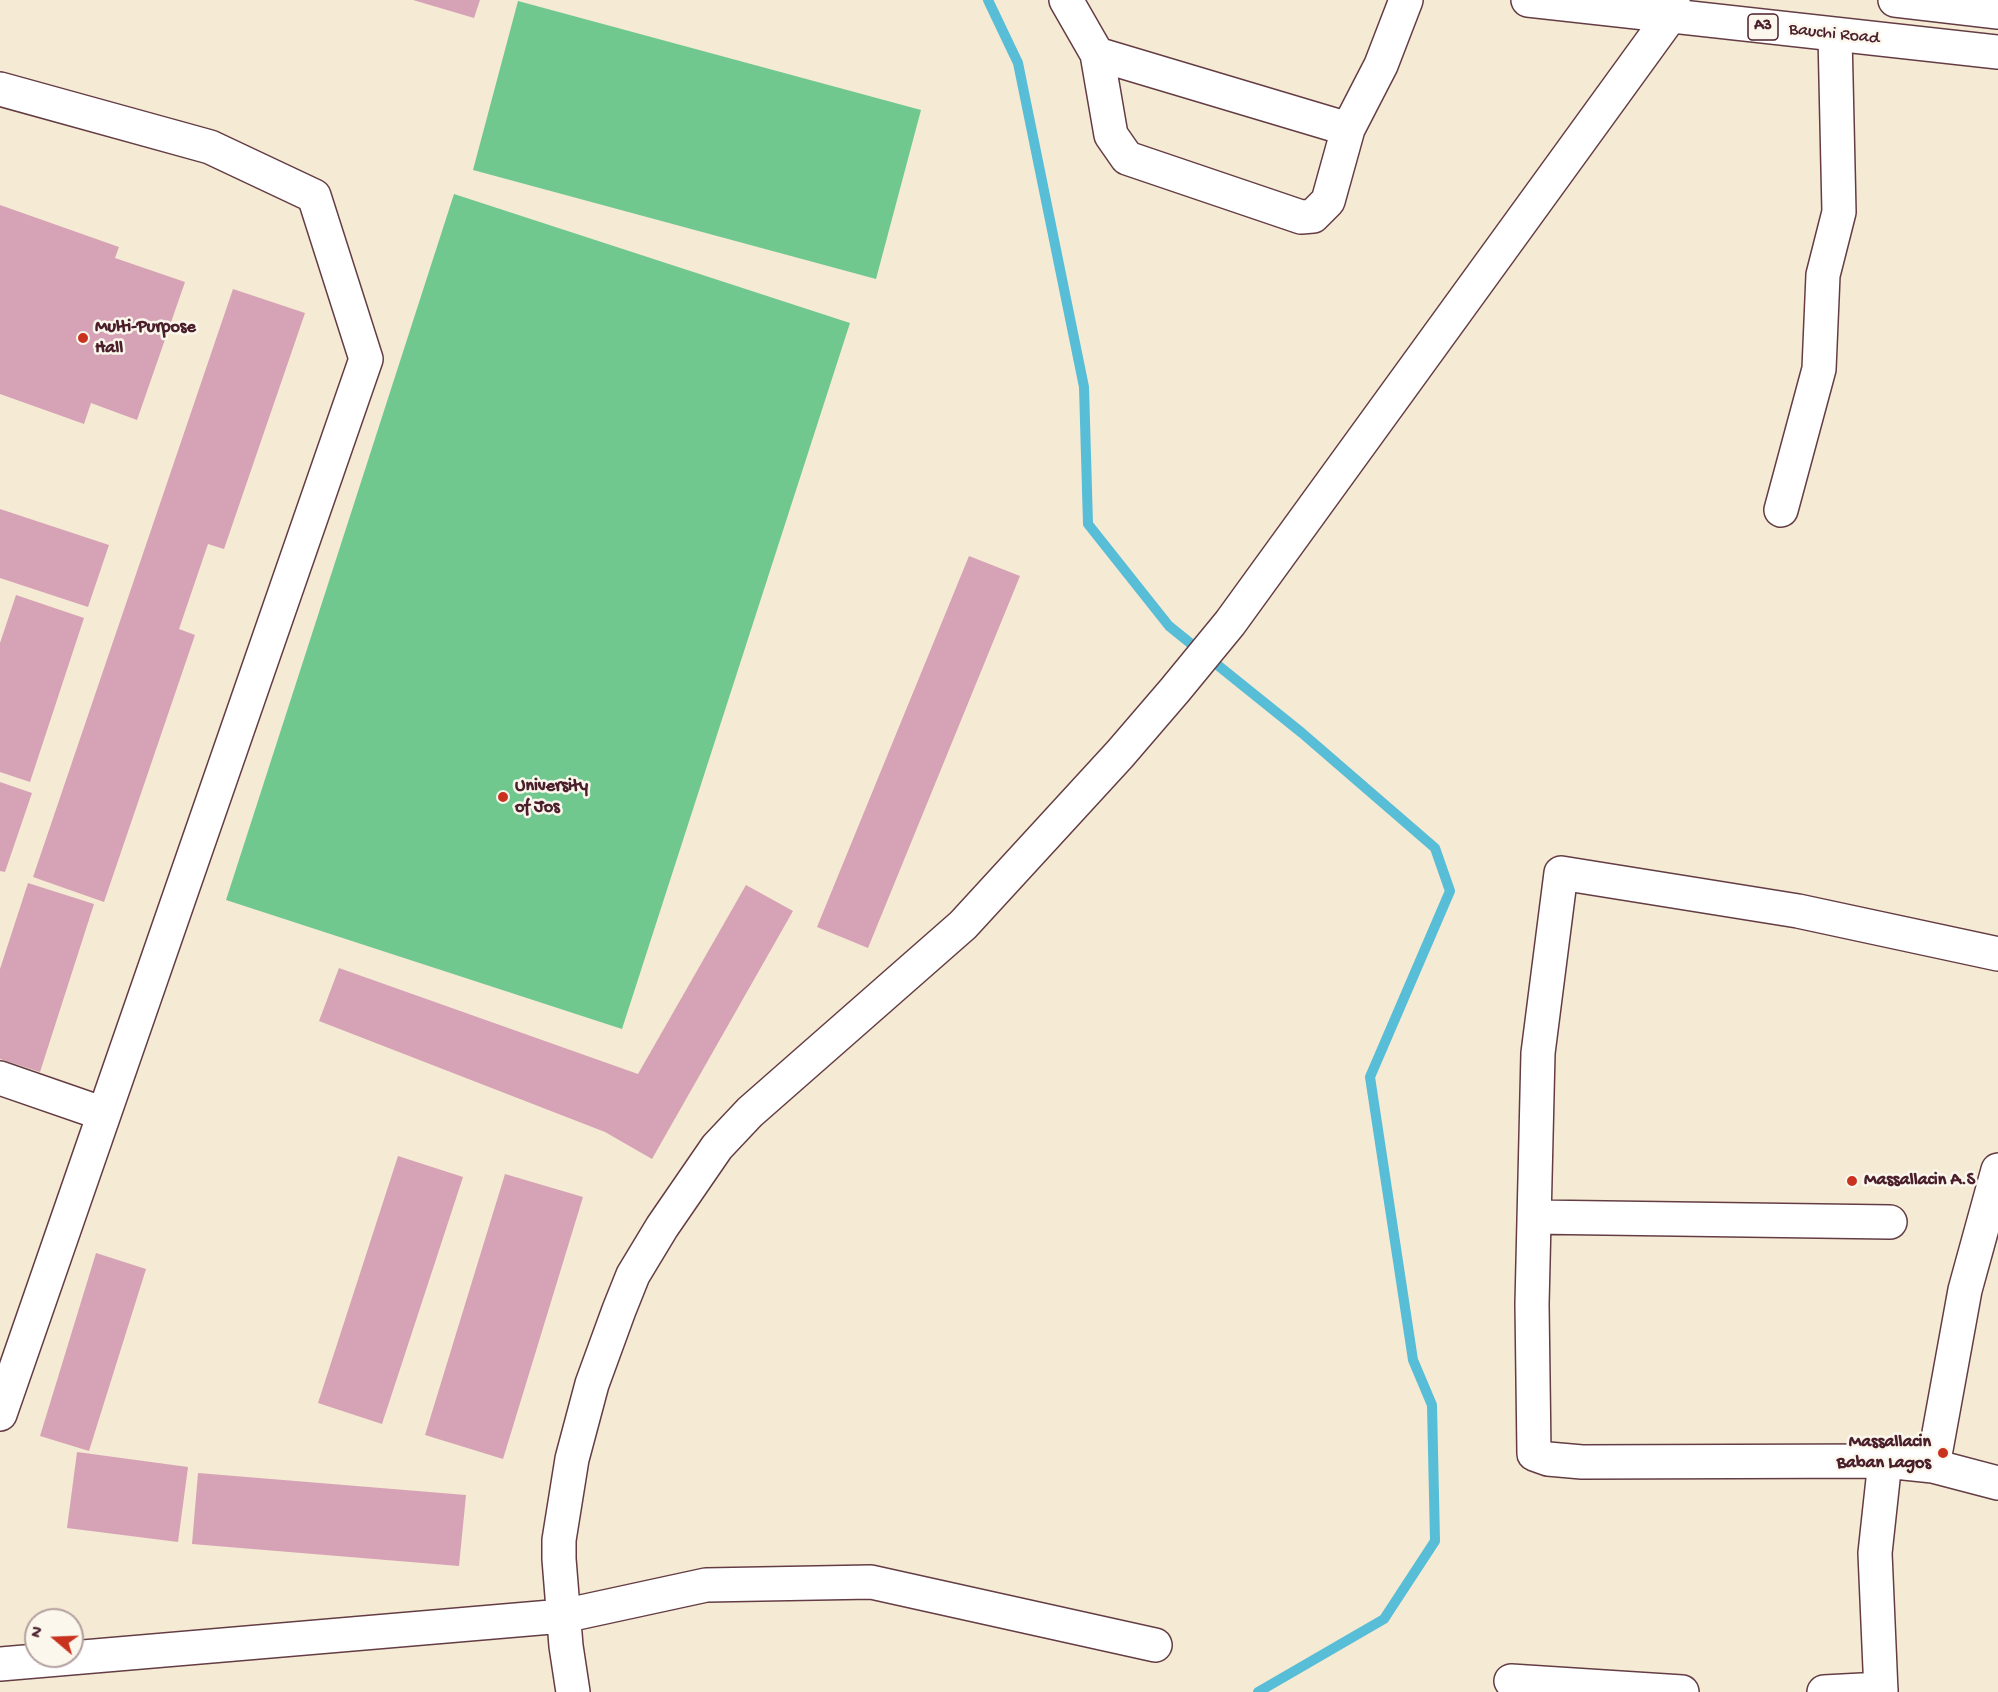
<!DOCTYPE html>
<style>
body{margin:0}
#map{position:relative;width:1998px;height:1692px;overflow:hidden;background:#f5ead4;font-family:"Gochi Hand",sans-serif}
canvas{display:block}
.north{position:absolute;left:24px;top:1608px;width:60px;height:60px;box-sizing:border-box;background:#fbf7ec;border:2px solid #b4a19f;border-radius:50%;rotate:289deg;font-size:16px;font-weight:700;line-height:24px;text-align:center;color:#4a1f2b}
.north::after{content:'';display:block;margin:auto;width:21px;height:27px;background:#c8321e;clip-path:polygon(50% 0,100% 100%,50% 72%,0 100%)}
</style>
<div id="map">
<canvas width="1998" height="1692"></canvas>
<div class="north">N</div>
</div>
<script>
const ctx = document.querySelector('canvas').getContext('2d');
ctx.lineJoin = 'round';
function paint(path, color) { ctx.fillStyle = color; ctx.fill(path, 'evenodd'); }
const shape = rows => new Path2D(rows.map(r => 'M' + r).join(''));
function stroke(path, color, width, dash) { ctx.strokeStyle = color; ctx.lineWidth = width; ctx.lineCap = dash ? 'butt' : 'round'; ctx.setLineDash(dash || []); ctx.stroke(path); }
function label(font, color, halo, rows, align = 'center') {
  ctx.font = font + ' "Gochi Hand",sans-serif'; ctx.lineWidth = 5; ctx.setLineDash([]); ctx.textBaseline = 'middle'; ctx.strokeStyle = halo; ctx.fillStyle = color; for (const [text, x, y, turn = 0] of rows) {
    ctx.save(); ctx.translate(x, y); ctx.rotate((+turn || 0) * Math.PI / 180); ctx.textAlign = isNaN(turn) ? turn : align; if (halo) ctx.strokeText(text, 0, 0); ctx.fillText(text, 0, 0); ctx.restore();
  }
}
const green = shape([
 [518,1,921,110,876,279,473,170],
 [454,194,850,323,622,1029,226,900]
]);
const stream = shape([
 [988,0,1018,63,1084,387,1088,524,1169,626,1302,733,1435,848,1450,891,1370,1077,1413,1360,1432,1405,1435,1541,1384,1619,1258,1692]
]);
const building = shape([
 [413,0,480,0,474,18],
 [0,205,119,247,115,258,185,282,137,420,91,403,84,424,0,394],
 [233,289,305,313,224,549,208,544,179,629,195,635,104,902,33,877],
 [0,509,109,545,88,607,0,578],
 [969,556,1020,576,868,948,817,927],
 [16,595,84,618,30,782,0,772,0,643],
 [0,782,32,793,5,872,0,871],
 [28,883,94,904,40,1072,0,1059,0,969],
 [746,885,793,911,652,1159,605,1132,319,1021,339,968,638,1074],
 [398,1156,463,1177,382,1424,318,1403],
 [505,1174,583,1197,503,1459,425,1435],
 [96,1253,146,1269,89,1451,40,1436],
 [77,1452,188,1467,178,1542,67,1528],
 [198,1473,466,1495,459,1566,192,1544]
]);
const minor = shape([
 [1066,0,1097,54,1348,129,1381,65,1406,0],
 [1097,54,1111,135,1127,158,1301,217,1313,216,1328,201,1348,129],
 [0,89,210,147,314,196,366,359,0,1414],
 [1781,510,1819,369,1823,275,1839,212,1835,35],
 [1998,954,1798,911,1561,873,1538,1053,1532,1304,1534,1454,1548,1459,1582,1462,1885,1461,1933,1466,1998,1483],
 [0,1078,104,1114],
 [1534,1217,1890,1222],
 [1933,1466,1965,1290,1998,1170],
 [0,1664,563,1616,706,1585,871,1582,1155,1645],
 [1511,1681,1682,1692],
 [573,1692,566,1646,559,1559,559,1540,572,1459,592,1384,619,1310,633,1275,662,1227,717,1147,750,1112,963,925,1120,754,1175,690,1230,623,1671,15,1673,0],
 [1824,1692,1881,1689],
 [1881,1692,1875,1553,1885,1461]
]);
const highway = shape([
 [1528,0,1998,52],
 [1895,0,1998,12]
]);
const markers = [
 [83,338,6,"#c8321e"],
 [503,797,6,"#c8321e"],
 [1852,1181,6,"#c8321e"],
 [1943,1453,6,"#c8321e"]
];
const shields = [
 [1763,27,30]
];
const shieldNames = [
 ["A3",1763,27]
];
const streetNames = [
 ["Bauchi Road",1834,35,6]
];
const poiNames = [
 ["Multi-Purpose",95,328],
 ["Hall",95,349],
 ["University",515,787],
 ["of Jos",515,808],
 ["Massallacin A.S",1864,1181],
 ["Massallacin",1931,1443,"right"],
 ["Baban Lagos",1931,1464,"right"]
];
paint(green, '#70c88f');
stroke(stream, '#58bdd6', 10);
paint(building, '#d6a3b6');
stroke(minor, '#643d44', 36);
stroke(highway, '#643d44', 36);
stroke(minor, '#fff', 33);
stroke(highway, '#fff', 33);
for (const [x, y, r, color] of markers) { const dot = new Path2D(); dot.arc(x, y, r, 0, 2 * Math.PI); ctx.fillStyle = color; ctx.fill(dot); stroke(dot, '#fbf7ec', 2); }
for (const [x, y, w] of shields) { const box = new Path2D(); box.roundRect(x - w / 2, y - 13, w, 26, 4.5); ctx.fillStyle = '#fbf7ec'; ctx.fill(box); stroke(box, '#4a1f2b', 1.5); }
label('bold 16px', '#4a1f2b', null, shieldNames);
label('18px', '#4a1f2b', '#fbf7ec', streetNames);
label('bold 18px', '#4a1f2b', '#fbf7ec', poiNames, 'left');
</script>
